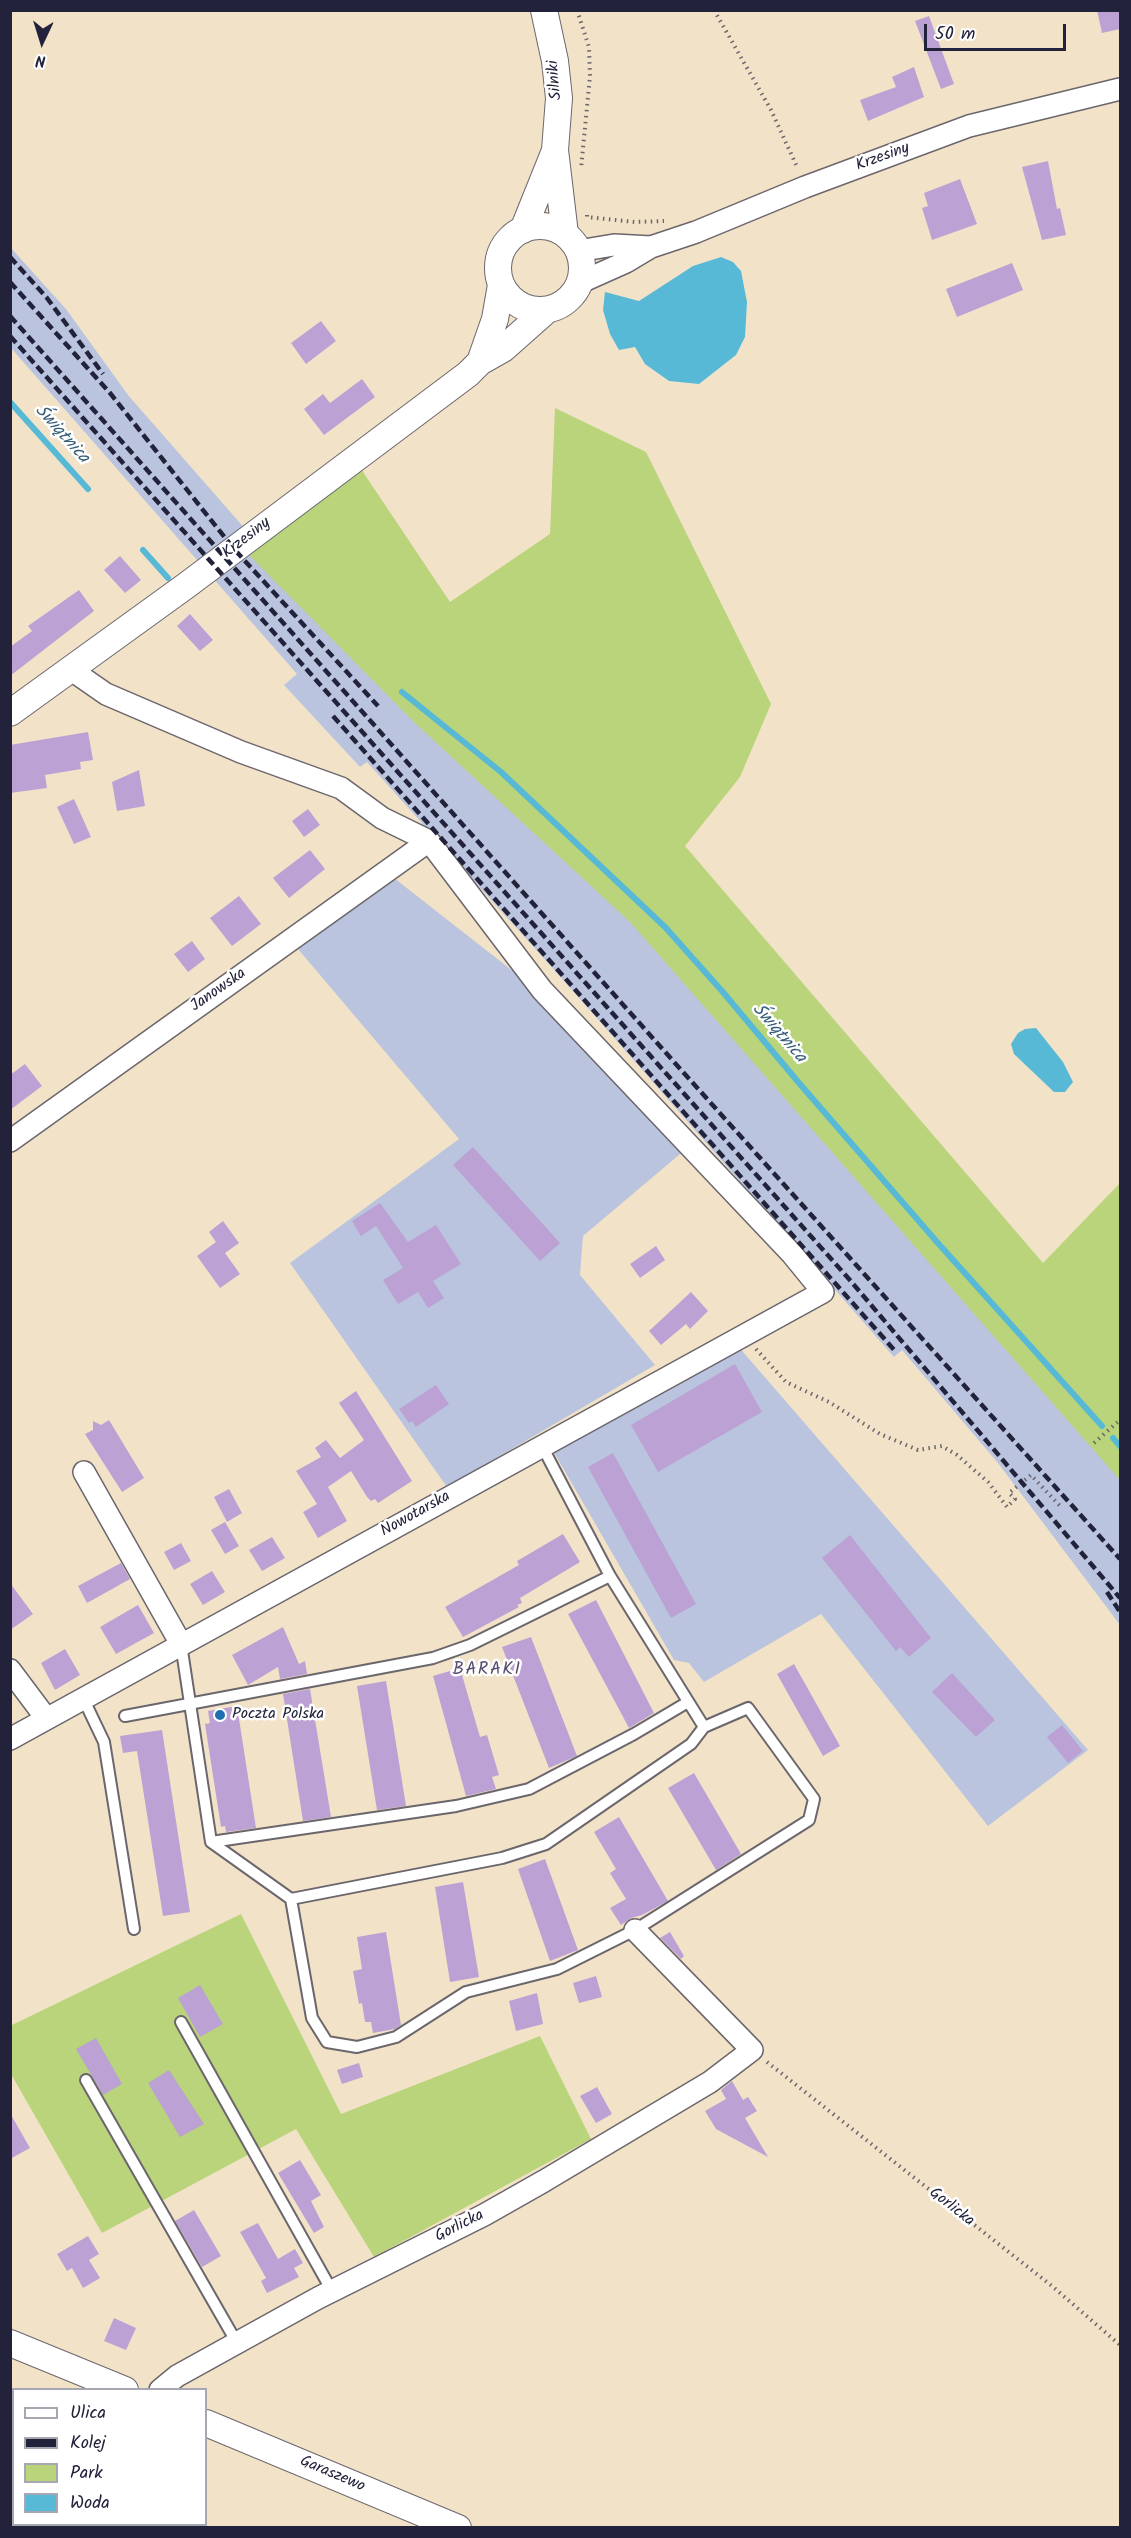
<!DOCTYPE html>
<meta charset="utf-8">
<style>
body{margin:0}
#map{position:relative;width:1131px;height:2538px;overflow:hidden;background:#f2e3c8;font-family:Kalam,sans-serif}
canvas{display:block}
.frame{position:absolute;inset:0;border:12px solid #22223b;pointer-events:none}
.legend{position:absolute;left:12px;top:2388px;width:195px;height:138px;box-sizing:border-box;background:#fff;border:2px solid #a7a7b1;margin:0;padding:8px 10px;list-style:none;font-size:18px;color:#22223b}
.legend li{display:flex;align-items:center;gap:12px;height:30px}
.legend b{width:30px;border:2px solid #a7a7b1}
.north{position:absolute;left:12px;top:12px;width:60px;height:60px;-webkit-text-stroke:4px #fff;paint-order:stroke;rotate:184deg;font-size:16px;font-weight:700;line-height:24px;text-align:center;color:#22223b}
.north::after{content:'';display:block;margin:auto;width:21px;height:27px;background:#22223b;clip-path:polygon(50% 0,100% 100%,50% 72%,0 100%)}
.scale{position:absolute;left:924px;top:24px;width:142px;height:27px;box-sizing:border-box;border:3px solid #22223b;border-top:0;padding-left:8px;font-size:18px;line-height:21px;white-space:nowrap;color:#22223b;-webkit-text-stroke:4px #fff;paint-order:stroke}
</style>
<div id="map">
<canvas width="1131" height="2538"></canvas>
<div class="frame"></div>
<ul class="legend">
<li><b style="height:8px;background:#fff"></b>Ulica</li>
<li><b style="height:8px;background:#22223b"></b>Kolej</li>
<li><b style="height:16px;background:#b9d47a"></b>Park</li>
<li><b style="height:16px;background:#57b9d6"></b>Woda</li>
</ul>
<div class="north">N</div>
<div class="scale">50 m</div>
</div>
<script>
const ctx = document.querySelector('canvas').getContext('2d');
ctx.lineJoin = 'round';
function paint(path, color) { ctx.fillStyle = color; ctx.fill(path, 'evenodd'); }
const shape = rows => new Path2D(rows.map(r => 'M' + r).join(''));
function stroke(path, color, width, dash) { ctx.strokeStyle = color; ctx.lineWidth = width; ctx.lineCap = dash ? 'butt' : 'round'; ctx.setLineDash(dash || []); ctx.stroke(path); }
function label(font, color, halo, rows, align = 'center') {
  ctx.font = font + ' Kalam,sans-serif'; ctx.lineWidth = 5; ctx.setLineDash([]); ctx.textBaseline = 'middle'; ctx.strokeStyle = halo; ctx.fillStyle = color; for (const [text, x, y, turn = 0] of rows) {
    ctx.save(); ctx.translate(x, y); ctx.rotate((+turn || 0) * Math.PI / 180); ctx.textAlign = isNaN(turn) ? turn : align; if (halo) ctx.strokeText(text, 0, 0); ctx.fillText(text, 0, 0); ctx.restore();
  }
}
const industrial = shape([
 [10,247,66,309,128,395,275,563,623,912,1120,1473,1120,1625,998,1463,902,1350,894,1357,566,983,367,762,360,767,284,685,297,674,11,348],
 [394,878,546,997,686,1149,583,1236,580,1275,655,1365,447,1487,290,1263,459,1139,298,949],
 [737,1345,1088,1750,988,1826,821,1614,704,1682,689,1663,674,1660,552,1449]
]);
const green = shape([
 [555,408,646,452,771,704,740,777,685,846,1043,1263,1120,1183,1120,1480,630,922,415,723,244,550,355,460,450,602,550,534],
 [241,1914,341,2114,540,2036,591,2139,374,2257,296,2129,102,2233,11,2074,10,2026]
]);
const water = shape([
 [721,257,733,262,741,271,747,302,745,337,736,355,699,384,669,381,645,364,635,347,619,350,610,334,603,310,605,292,639,301,693,266],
 [1036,1028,1063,1062,1073,1082,1065,1092,1054,1092,1014,1054,1011,1044,1018,1033,1025,1029]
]);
const stream = shape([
 [10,402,88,489],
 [143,550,168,578],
 [402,692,501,772,665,927,722,991,799,1083,937,1242,1102,1426],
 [1113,1438,1120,1446]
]);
const building = shape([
 [1097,10,1120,10,1120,29,1102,33],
 [929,16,954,84,941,89,915,21],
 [914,67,924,97,868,121,860,100,896,87,892,77],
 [1048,161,1057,209,1060,208,1066,235,1042,240,1022,167],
 [960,179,977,224,932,240,922,208,928,206,924,193],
 [1012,263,1023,290,957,317,946,289],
 [321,321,336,341,306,364,291,343],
 [362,379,375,397,324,435,304,409,323,394,330,403],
 [120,556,141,580,125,593,104,570],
 [79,590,94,611,10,676,10,647,32,631,28,626],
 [190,614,213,640,200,651,177,626],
 [88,732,93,760,80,762,81,769,45,775,47,788,10,793,10,745],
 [139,770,145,806,117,811,112,782],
 [74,799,91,837,74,844,57,807],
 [308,809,320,825,304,837,292,821],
 [310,850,325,869,289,898,273,878],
 [239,896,261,924,232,946,210,918],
 [192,941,205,959,188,972,174,954],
 [25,1064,42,1086,10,1110,10,1075],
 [473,1147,560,1243,540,1261,453,1165],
 [380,1203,408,1242,436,1225,461,1264,433,1281,444,1298,428,1308,418,1292,398,1304,383,1280,403,1268,376,1226,361,1236,352,1221],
 [223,1221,239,1243,225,1253,240,1274,220,1288,197,1256,216,1242,209,1232],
 [656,1246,665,1260,640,1278,630,1264],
 [691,1292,708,1311,690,1329,686,1324,661,1345,649,1331],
 [735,1364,762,1412,658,1472,631,1425],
 [436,1385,449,1404,416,1427,412,1421,409,1423,399,1409],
 [356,1391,412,1481,378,1503,375,1499,371,1501,367,1497,351,1471,328,1487,347,1521,318,1538,303,1512,317,1504,296,1471,321,1457,315,1448,326,1440,340,1458,364,1440,339,1403],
 [109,1420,144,1478,122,1492,85,1434,93,1430,93,1421,101,1425],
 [613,1453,696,1604,671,1618,588,1467],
 [229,1489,242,1513,227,1522,214,1497],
 [225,1522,239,1546,225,1554,211,1530],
 [563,1534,580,1562,520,1598,522,1603,517,1605,519,1607,463,1637,445,1607,519,1565,517,1561],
 [850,1535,931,1638,909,1657,900,1647,896,1651,822,1558],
 [272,1537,285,1558,262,1571,249,1550],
 [181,1543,191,1561,174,1570,164,1552],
 [121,1563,130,1579,87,1603,78,1586],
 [212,1571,225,1592,203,1605,190,1584],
 [10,1583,33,1614,10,1630],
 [596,1600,654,1713,629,1728,568,1614],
 [138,1605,154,1633,116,1654,100,1627],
 [283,1627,299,1664,305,1661,307,1674,280,1679,278,1667,248,1685,232,1655],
 [531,1637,577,1756,549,1768,502,1647],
 [65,1649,80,1675,55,1690,41,1663],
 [794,1664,840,1746,823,1756,777,1674],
 [460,1668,480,1737,487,1735,499,1775,492,1777,496,1789,466,1796,433,1676],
 [952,1673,995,1720,976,1737,932,1692],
 [386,1681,406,1806,377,1810,357,1686],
 [310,1689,331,1817,303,1821,283,1694],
 [237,1706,256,1828,226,1832,225,1826,221,1827,205,1724,210,1723,208,1711],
 [1062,1725,1083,1751,1068,1763,1047,1737],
 [162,1730,190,1912,163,1916,137,1751,123,1753,120,1736],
 [694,1773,741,1854,716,1870,668,1788],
 [619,1817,668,1901,642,1915,631,1918,621,1925,610,1908,626,1899,610,1873,616,1869,594,1832],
 [545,1859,578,1950,550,1961,518,1869],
 [463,1882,479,1977,450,1982,435,1887],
 [386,1932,401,2025,395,2029,373,2033,371,2022,365,2022,362,2003,359,2004,353,1971,362,1969,357,1937],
 [670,1932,684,1956,681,1959,660,1938],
 [596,1976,602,1997,579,2003,573,1983],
 [200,1985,223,2024,200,2037,178,1998],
 [537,1993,543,2024,516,2031,509,2001],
 [96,2038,122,2084,103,2095,76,2049],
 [359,2063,363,2077,342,2084,337,2070],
 [169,2070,204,2124,180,2137,148,2083],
 [732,2081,743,2100,748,2097,757,2111,745,2118,768,2157,716,2129,705,2111,726,2099,721,2090],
 [597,2087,612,2114,596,2123,580,2096],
 [10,2113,30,2148,10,2159],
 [300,2160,321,2195,311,2201,324,2227,314,2233,278,2173],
 [194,2210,221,2256,202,2267,175,2221],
 [258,2223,278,2259,295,2249,303,2263,294,2268,299,2277,267,2293,261,2281,266,2278,240,2232],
 [88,2236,99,2254,89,2260,100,2278,83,2288,72,2268,67,2271,57,2254],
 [114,2318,136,2328,126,2350,104,2341]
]);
const path = shape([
 [577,10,589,47,590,76,581,169],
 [714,10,771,110,798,169],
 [587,215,587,217,635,222,664,221],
 [756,1349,786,1382,829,1402,880,1434,918,1450,942,1446,957,1455,988,1482,1007,1507,1015,1499,1009,1493,1031,1475,1060,1506],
 [1094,1443,1120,1420],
 [767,2062,1052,2286,1120,2345]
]);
const service = shape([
 [181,1644,211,1842,291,1899,312,2018,327,2042,357,2047,396,2037,466,1992,557,1969,635,1930,809,1820,814,1799,748,1708,704,1727,610,1576,542,1446],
 [83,1698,104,1742,134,1929],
 [125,1716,433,1658,470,1645,610,1576],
 [211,1842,456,1806,529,1789,634,1734,688,1702],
 [291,1899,502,1858,546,1844,691,1744,704,1727],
 [181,2022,332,2291],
 [86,2080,237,2343]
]);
const minor = shape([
 [578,251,614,245,651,247],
 [579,283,626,262,651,247,696,232,805,187,969,126,1120,89],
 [10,1141,429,841],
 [84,1472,181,1644],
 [10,1670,46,1718],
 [10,1739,823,1292,792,1254,542,990,429,841,382,818,341,788,241,752,106,694,70,669],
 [160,2390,177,2376,318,2298,484,2215,544,2181,710,2082,752,2050,635,1930]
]);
const tertiary = shape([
 [544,10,555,61,559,98,555,150,565,234],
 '498 268a42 42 0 1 1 84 0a42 42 0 1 1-84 0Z',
 [523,230,554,153],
 [480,362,495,319,501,285],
 [10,713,187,585,468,374,480,362,503,349,547,310],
 [10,2343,125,2390],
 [206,2423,458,2528]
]);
const rail = shape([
 [10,257,47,298,103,374],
 [10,282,110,393,234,549,378,706],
 [10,316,683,1072,1120,1559],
 [10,336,849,1279,1120,1598],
 [333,716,896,1352],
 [1107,1592,1120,1612]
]);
const markers = [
 [220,1715,6,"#1f6fb2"]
];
const streetNames = [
 ["Silniki",556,80,-95],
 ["Krzesiny",883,158,-20],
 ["Krzesiny",247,539,-38],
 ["Janowska",219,991,-35],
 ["Nowotarska",416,1515,-29],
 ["Gorlicka",951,2208,38],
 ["Gorlicka",460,2227,-27],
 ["Garaszewo",332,2475,23]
];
const poiNames = [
 ["Poczta Polska",232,1715]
];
const waterNames = [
 ["Świątnica",61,435,48],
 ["Świątnica",778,1034,49]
];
const neighbourhoodNames = [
 ["BARAKI",487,1671]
];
paint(industrial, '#bac4de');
paint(green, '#b9d47a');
paint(water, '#57b9d6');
stroke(stream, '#57b9d6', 6);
paint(building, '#bca1d4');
stroke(service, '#6b666c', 14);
stroke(minor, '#6b666c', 24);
stroke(tertiary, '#6b666c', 28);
stroke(path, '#6b666c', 4, [1.5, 4.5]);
stroke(service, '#fff', 10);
stroke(minor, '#fff', 21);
stroke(tertiary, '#fff', 26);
stroke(rail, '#22223b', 4.5, [9, 4.5]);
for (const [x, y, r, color] of markers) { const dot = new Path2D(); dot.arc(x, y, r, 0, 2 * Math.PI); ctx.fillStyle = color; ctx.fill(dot); stroke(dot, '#fff', 2); }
label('16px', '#22223b', '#fff', streetNames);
label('16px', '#22223b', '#fff', poiNames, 'left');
label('italic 18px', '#375e79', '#fff', waterNames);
ctx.letterSpacing = '1.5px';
label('18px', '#584e71', '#fff', neighbourhoodNames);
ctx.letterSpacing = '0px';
</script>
